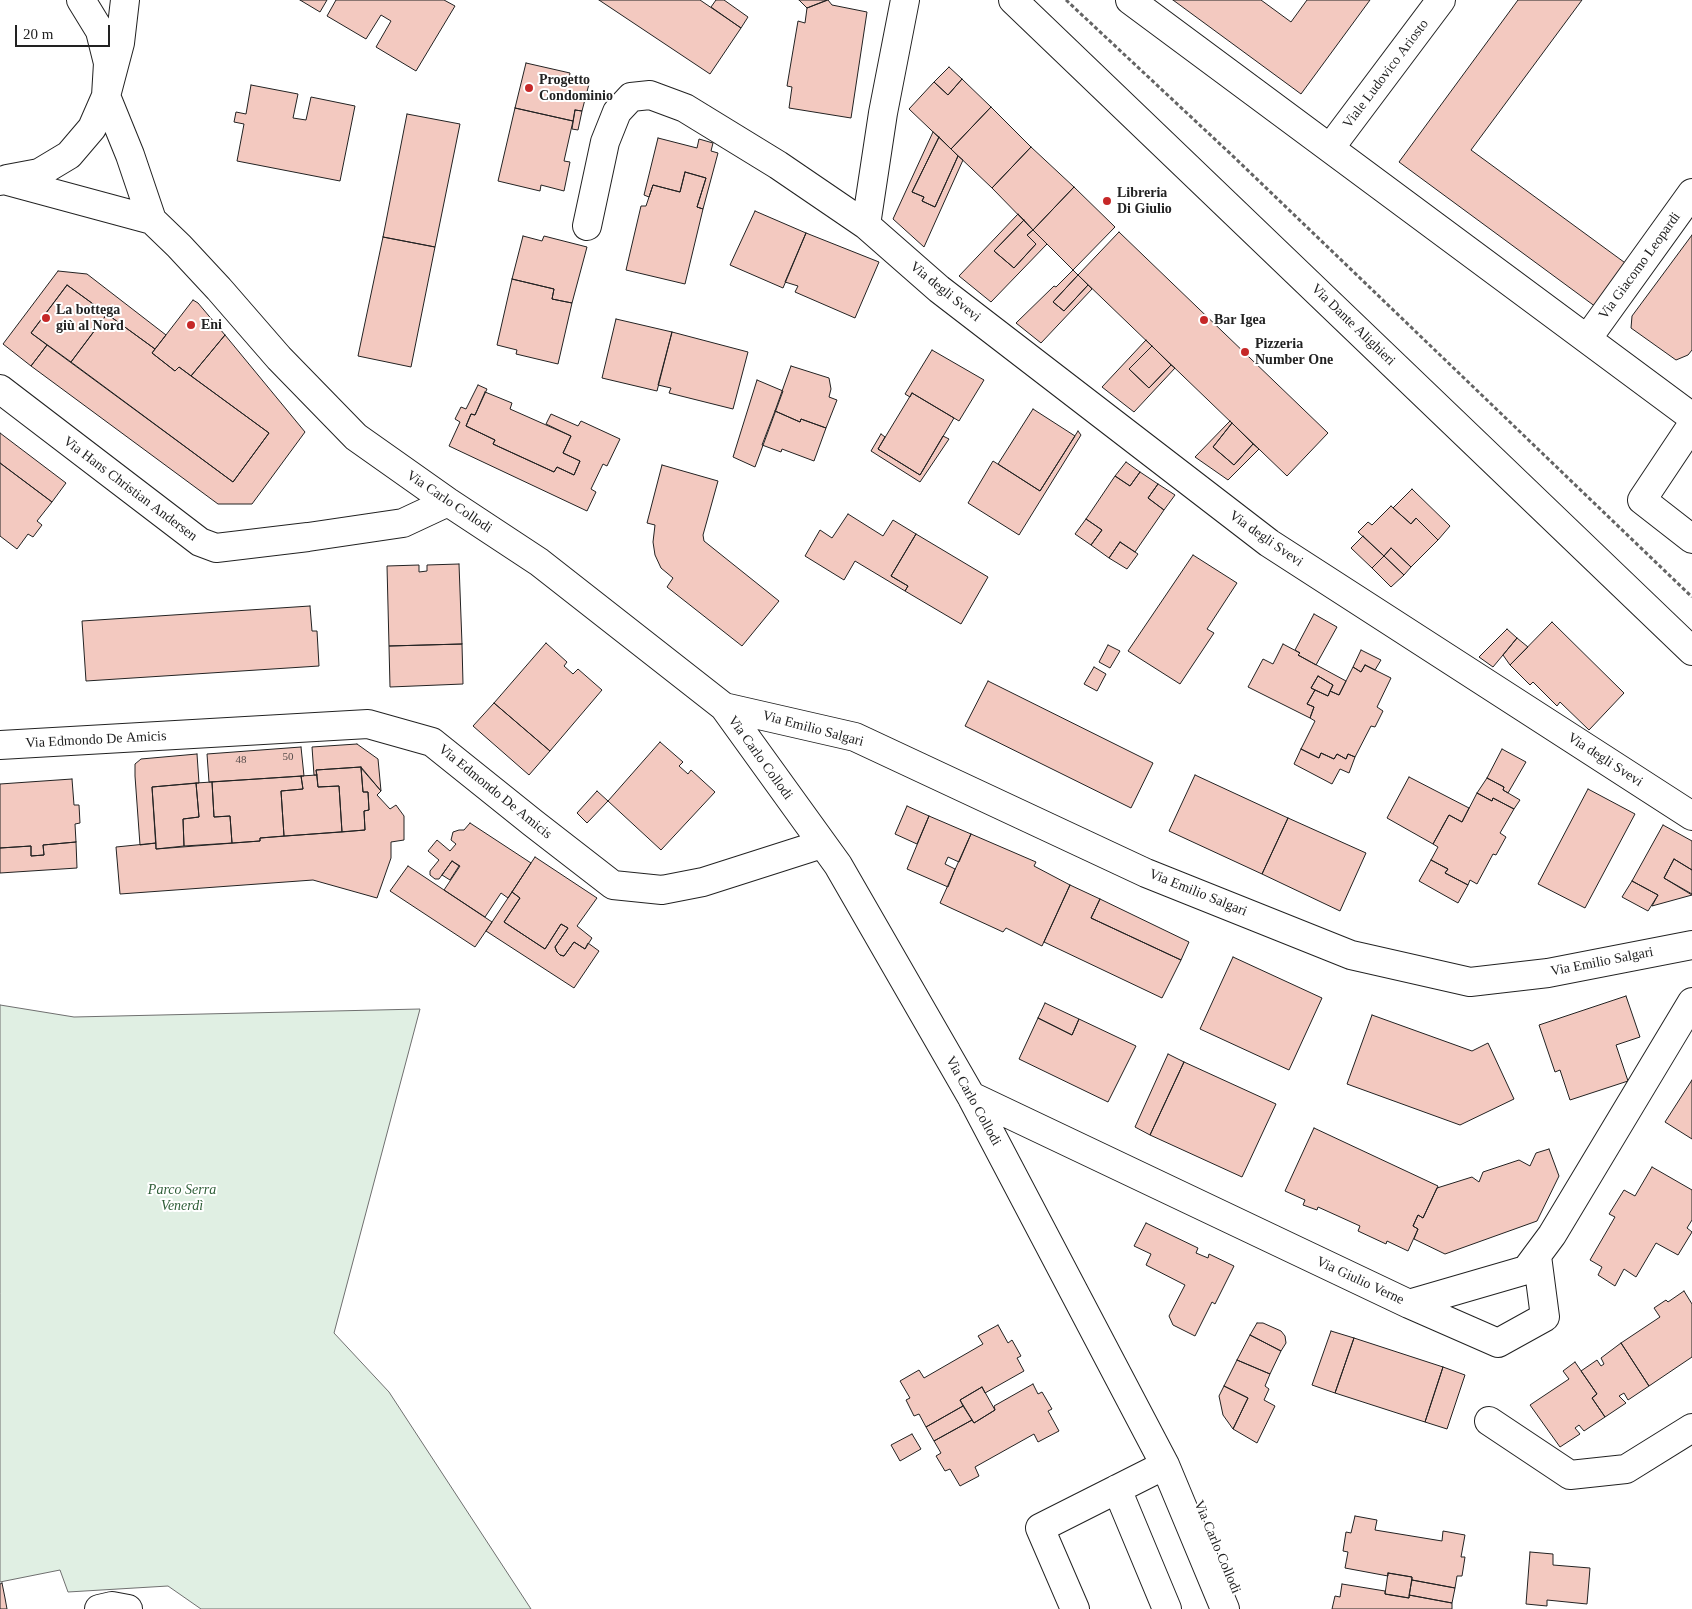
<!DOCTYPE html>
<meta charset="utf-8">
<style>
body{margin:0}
#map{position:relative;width:1692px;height:1609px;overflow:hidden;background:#fff;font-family:Georgia,serif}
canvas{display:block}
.scale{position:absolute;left:15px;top:25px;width:95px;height:22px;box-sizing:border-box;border:2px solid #222;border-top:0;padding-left:6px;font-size:15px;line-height:18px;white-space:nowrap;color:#222;-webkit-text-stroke:4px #fff;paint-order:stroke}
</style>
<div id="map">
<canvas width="1692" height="1609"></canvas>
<div class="scale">20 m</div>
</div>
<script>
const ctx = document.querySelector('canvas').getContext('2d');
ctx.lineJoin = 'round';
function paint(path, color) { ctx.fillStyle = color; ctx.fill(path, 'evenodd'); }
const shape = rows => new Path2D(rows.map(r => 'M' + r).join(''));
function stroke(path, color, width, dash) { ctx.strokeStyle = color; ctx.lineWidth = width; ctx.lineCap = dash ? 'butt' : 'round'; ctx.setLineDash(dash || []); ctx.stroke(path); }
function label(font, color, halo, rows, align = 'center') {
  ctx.font = font + ' Georgia,serif'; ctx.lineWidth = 4; ctx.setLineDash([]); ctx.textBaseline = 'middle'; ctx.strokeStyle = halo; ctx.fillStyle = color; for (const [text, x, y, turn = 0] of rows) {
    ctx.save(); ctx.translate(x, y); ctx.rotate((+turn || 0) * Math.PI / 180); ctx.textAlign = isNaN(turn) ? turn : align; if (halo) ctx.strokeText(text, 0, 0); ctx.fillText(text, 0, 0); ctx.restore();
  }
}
const green = shape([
 [0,1005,74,1017,420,1009,334,1333,389,1392,531,1609,201,1609,168,1586,68,1592,60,1570,0,1582,0,1005]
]);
const building = shape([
 [300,0,327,0,320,12,300,0],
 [336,0,444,0,455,6,416,71,376,47,391,21,381,15,366,39,327,16,336,0],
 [599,0,700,0,741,28,710,74,599,0],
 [716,0,724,0,748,17,741,28,711,7,716,0],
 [799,0,827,0,807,8,799,0],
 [828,0,832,5,867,12,851,118,789,108,792,87,787,86,798,21,805,23,807,8,828,0],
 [1173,0,1261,0,1291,22,1307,0,1370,0,1301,94,1173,0],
 [1518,0,1582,0,1471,150,1628,265,1596,307,1399,162,1518,0],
 [526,63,570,73,569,79,589,84,582,111,575,110,573,121,515,108,526,63],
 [949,67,962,79,948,95,934,82,949,67],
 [962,79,991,107,951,149,909,109,934,82,948,95,962,79],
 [251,85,298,94,293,118,306,120,311,97,355,106,340,181,237,161,244,124,234,122,236,112,246,114,251,85],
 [991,107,1031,147,992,188,951,149,991,107],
 [515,108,573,121,564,161,570,162,564,191,541,185,540,191,498,181,515,108],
 [575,110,582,111,578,130,572,129,575,110],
 [407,114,460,124,435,247,383,237,407,114],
 [933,132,939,137,912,192,924,197,922,201,935,207,958,156,963,160,924,247,893,219,933,132],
 [939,137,958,156,935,207,922,201,924,197,912,192,939,137],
 [658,138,697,148,699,139,713,143,711,151,718,153,703,209,697,207,706,178,685,172,680,192,653,185,649,197,644,195,658,138],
 [1031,147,1074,187,1033,230,992,188,1031,147],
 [685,172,706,178,697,207,703,209,685,284,626,270,641,206,646,206,653,185,680,192,685,172],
 [1074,187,1115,227,1073,270,1033,230,1074,187],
 [755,211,806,233,783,288,730,265,755,211],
 [1018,214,1024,220,994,251,1014,268,1036,244,1027,235,1033,230,1047,244,991,302,959,276,1018,214],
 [1024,220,1033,230,1027,235,1036,244,1014,268,994,251,1024,220],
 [1119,232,1328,433,1287,476,1078,275,1119,232],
 [806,233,879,262,855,318,795,292,798,286,785,282,806,233],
 [1692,235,1692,350,1688,355,1676,360,1631,328,1632,316,1692,235],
 [523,236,542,241,544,236,587,247,572,303,552,299,554,289,512,279,523,236],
 [383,237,435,247,411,367,358,356,383,237],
 [1073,270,1078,275,1053,302,1064,311,1088,285,1092,289,1041,343,1016,323,1054,286,1056,287,1073,270],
 [58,271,87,274,166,335,155,349,67,285,31,333,47,345,31,366,3,344,58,271],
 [1078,275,1088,285,1064,311,1053,302,1078,275],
 [512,279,554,289,552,299,572,303,558,364,516,354,517,350,497,345,512,279],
 [67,285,107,314,71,362,31,333,67,285],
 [193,300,198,303,225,335,191,376,179,367,175,371,152,353,193,300],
 [107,314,155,349,152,353,175,371,179,367,269,433,233,482,71,362,107,314],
 [616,319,672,332,657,391,602,378,616,319],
 [672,332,748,352,733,409,669,393,671,388,658,385,672,332],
 [225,335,305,432,252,504,218,504,31,366,47,345,233,482,269,433,191,376,225,335],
 [1146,340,1152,346,1129,369,1149,388,1171,365,1175,368,1134,412,1102,387,1146,340],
 [1152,346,1171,365,1149,388,1129,369,1152,346],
 [932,350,984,380,959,421,912,393,910,397,905,394,932,350],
 [791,366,829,378,831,389,829,397,837,400,826,428,801,419,800,422,775,411,791,366],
 [757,380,783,391,755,467,733,457,757,380],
 [478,385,487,389,475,415,471,414,466,426,495,440,493,444,554,472,557,467,574,475,580,461,563,453,571,436,546,424,551,414,578,426,581,421,620,439,607,466,603,464,591,489,596,492,587,511,449,446,460,422,455,419,461,407,466,409,478,385],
 [485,392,512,403,510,409,571,436,563,453,580,461,574,475,557,467,554,472,493,444,495,440,466,426,471,414,475,415,485,392],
 [912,393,954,418,920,475,878,449,912,393],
 [1033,409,1075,436,1040,491,998,464,1033,409],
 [775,411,800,422,801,419,826,428,814,461,782,449,781,452,762,445,775,411],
 [1230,421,1232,423,1213,447,1234,465,1253,444,1259,449,1228,480,1195,457,1230,421],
 [1232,423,1253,444,1234,465,1213,447,1232,423],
 [1078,431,1081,435,1019,535,968,503,993,461,1040,491,1078,431],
 [0,433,66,483,52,502,0,463,0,433],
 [881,434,885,437,878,449,920,475,943,436,949,439,920,482,871,451,881,434],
 [1126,462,1140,472,1130,486,1115,476,1126,462],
 [0,463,52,502,37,521,42,525,33,537,28,534,17,549,0,536,0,463],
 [662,465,718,481,703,535,704,541,779,601,742,646,667,587,673,578,661,568,655,555,653,542,655,525,647,523,662,465],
 [1140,472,1158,484,1148,498,1164,510,1135,552,1120,542,1109,558,1091,545,1102,530,1086,519,1115,476,1130,486,1140,472],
 [1158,484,1175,495,1164,510,1148,498,1158,484],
 [1412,489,1450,526,1438,540,1416,518,1411,524,1393,508,1412,489],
 [1391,506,1411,524,1416,518,1438,540,1411,567,1391,548,1384,556,1358,532,1368,522,1372,525,1391,506],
 [848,514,883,536,893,520,916,534,891,576,908,586,905,591,855,561,844,580,805,556,820,530,832,538,848,514],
 [1086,519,1102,530,1091,545,1075,534,1086,519],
 [916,534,988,577,961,624,905,591,908,586,891,576,916,534],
 [1363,536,1384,556,1372,568,1351,548,1363,536],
 [1120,542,1138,554,1127,569,1109,558,1120,542],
 [1391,548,1411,567,1404,575,1384,556,1391,548],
 [1193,555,1237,583,1207,629,1214,633,1180,684,1128,651,1193,555],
 [1384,556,1404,575,1391,587,1372,568,1384,556],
 [459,564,462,644,389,646,387,566,419,565,419,572,427,571,427,565,459,564],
 [310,606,312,631,317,631,319,666,86,681,82,621,310,606],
 [1314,614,1337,627,1316,665,1298,655,1300,653,1295,650,1314,614],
 [1552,622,1624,693,1589,730,1560,702,1557,706,1533,682,1530,685,1510,665,1552,622],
 [1507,629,1517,638,1493,667,1479,657,1507,629],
 [1517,638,1528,647,1510,665,1503,655,1517,638],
 [546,643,567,662,564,666,573,674,578,669,602,690,550,751,494,703,546,643],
 [462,644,463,684,390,687,389,646,462,644],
 [1283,644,1300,653,1298,655,1346,681,1339,695,1330,691,1333,685,1318,676,1311,688,1315,690,1307,704,1314,707,1310,718,1248,687,1263,659,1273,664,1283,644],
 [1108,645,1120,651,1110,668,1099,662,1108,645],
 [1361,650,1381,660,1375,670,1365,665,1361,672,1353,667,1361,650],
 [1365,665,1391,678,1377,707,1383,711,1375,727,1371,726,1355,757,1348,754,1346,759,1337,754,1334,759,1321,753,1319,758,1301,749,1315,721,1310,718,1314,707,1307,704,1315,690,1328,696,1330,691,1339,695,1353,667,1361,672,1365,665],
 [1094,667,1106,674,1097,691,1084,684,1094,667],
 [1318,676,1333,685,1328,696,1311,688,1318,676],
 [988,681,1153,763,1131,808,965,726,988,681],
 [494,703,550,751,529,775,473,726,494,703],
 [660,742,683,762,679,766,688,774,691,770,715,792,661,850,608,801,660,742],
 [357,744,378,759,381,791,361,767,316,770,317,775,314,775,312,747,357,744],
 [301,747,304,776,209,782,207,754,301,747],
 [1301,749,1319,758,1321,753,1334,759,1337,754,1346,759,1348,754,1355,757,1349,773,1340,769,1332,784,1294,764,1301,749],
 [1502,749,1526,762,1508,793,1503,790,1504,787,1487,778,1502,749],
 [197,754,199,783,152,787,156,843,140,845,135,776,135,764,141,759,197,754],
 [361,767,363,792,368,792,369,810,364,811,365,830,342,832,339,786,318,787,316,770,361,767],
 [361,768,381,791,377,795,390,809,396,805,404,816,404,840,391,842,391,858,377,898,313,880,120,894,116,847,156,843,156,849,260,841,260,838,365,830,364,811,369,810,368,792,363,792,361,768],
 [317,775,318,787,339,786,342,832,284,836,281,791,303,789,301,776,317,775],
 [1195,775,1288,818,1262,874,1169,831,1195,775],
 [301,776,303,789,281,791,284,836,260,838,260,841,232,843,230,816,214,817,212,782,301,776],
 [1409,777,1469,808,1462,822,1449,815,1433,844,1387,818,1409,777],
 [1487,778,1504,787,1503,790,1520,800,1514,809,1493,798,1492,801,1477,793,1487,778],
 [72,779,74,805,79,805,80,823,75,824,76,842,43,845,44,855,31,856,31,846,0,848,0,784,72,779],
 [212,782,214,817,230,816,232,843,184,846,183,819,199,817,196,783,212,782],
 [196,783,199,817,183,819,184,846,156,849,152,787,196,783],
 [1588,789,1635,814,1585,908,1538,884,1588,789],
 [597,791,608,801,587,823,577,813,597,791],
 [1477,793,1492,801,1493,798,1514,809,1500,833,1506,837,1496,855,1493,854,1477,884,1470,880,1468,885,1445,873,1448,869,1431,860,1438,847,1433,844,1449,815,1462,822,1477,793],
 [907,806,929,816,917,844,895,834,907,806],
 [929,816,971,834,959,862,948,857,945,864,955,869,948,887,907,869,929,816],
 [1288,818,1366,853,1340,911,1262,874,1288,818],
 [470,823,531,863,508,898,501,893,485,917,444,890,460,866,452,861,439,879,435,879,430,875,430,871,439,860,428,851,437,840,450,851,456,844,451,840,453,832,459,830,464,830,470,823],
 [1663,825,1692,841,1692,870,1674,859,1664,878,1692,895,1652,906,1658,895,1632,881,1663,825],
 [971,834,1036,862,1034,866,1070,885,1042,946,1006,928,1003,932,940,903,971,834],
 [76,842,77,868,0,873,0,848,31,846,31,856,44,855,43,845,76,842],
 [535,857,597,898,577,926,592,938,585,949,574,942,564,956,560,955,557,952,555,947,568,928,561,924,545,949,504,922,520,898,512,892,535,857],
 [1674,859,1692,870,1692,894,1664,878,1674,859],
 [1431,860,1448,869,1445,873,1468,885,1458,903,1419,881,1431,860],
 [452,861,459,866,450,880,442,875,452,861],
 [408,866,492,922,475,947,390,891,408,866],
 [1632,881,1658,895,1648,911,1622,897,1632,881],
 [1070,885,1100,899,1091,918,1181,960,1162,998,1044,942,1070,885],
 [512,892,520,898,504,922,545,949,561,924,568,928,555,947,557,952,560,955,564,956,574,942,585,949,588,943,599,951,574,988,486,931,512,892],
 [1100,899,1189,942,1181,960,1091,918,1100,899],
 [1233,957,1322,998,1289,1070,1200,1029,1233,957],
 [1626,996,1640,1037,1616,1045,1628,1081,1570,1100,1560,1070,1555,1072,1539,1025,1626,996],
 [1045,1003,1079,1019,1072,1035,1038,1018,1045,1003],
 [1372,1015,1472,1051,1488,1043,1514,1099,1460,1125,1347,1084,1372,1015],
 [1038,1018,1072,1035,1079,1019,1136,1046,1108,1102,1019,1059,1038,1018],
 [1168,1054,1184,1062,1150,1135,1135,1127,1168,1054],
 [1184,1062,1276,1104,1242,1177,1150,1135,1184,1062],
 [1692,1080,1692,1139,1665,1122,1692,1080],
 [1314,1128,1438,1186,1423,1218,1418,1215,1413,1226,1418,1229,1408,1251,1387,1241,1386,1244,1358,1231,1360,1226,1318,1207,1317,1210,1303,1205,1305,1200,1285,1191,1314,1128],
 [1549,1149,1559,1176,1537,1221,1445,1254,1414,1239,1418,1229,1413,1226,1418,1215,1423,1218,1437,1188,1472,1177,1479,1182,1483,1172,1519,1160,1530,1166,1536,1153,1549,1149],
 [1652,1167,1692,1190,1692,1220,1687,1228,1692,1232,1678,1255,1656,1243,1636,1277,1624,1269,1615,1286,1598,1275,1602,1267,1590,1260,1615,1217,1609,1214,1624,1190,1635,1196,1652,1167],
 [1146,1223,1198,1248,1196,1253,1208,1258,1209,1254,1234,1266,1215,1304,1212,1302,1195,1336,1173,1325,1169,1316,1185,1285,1146,1265,1151,1254,1134,1246,1146,1223],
 [1684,1291,1692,1304,1692,1357,1649,1386,1621,1343,1660,1317,1654,1308,1666,1300,1668,1302,1684,1291],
 [1257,1323,1263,1323,1281,1331,1285,1336,1286,1343,1281,1351,1250,1335,1257,1323],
 [998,1325,1008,1343,1012,1340,1021,1356,1017,1358,1024,1371,985,1393,982,1387,960,1400,963,1406,926,1427,919,1414,914,1416,906,1400,910,1398,900,1381,919,1370,924,1378,983,1344,978,1336,998,1325],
 [1331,1331,1354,1338,1335,1393,1312,1385,1331,1331],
 [1250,1335,1281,1351,1270,1374,1237,1360,1250,1335],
 [1354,1338,1443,1367,1425,1422,1335,1393,1354,1338],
 [1621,1343,1649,1386,1628,1400,1624,1393,1619,1396,1626,1403,1605,1417,1592,1398,1597,1394,1581,1371,1597,1360,1601,1366,1604,1364,1601,1358,1621,1343],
 [1237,1360,1270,1374,1265,1386,1269,1389,1264,1400,1275,1406,1257,1443,1233,1429,1248,1398,1224,1386,1237,1360],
 [1575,1362,1597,1394,1592,1398,1605,1417,1584,1431,1579,1425,1575,1428,1580,1434,1560,1447,1530,1405,1569,1379,1563,1371,1575,1362],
 [1443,1367,1465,1375,1447,1429,1425,1422,1443,1367],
 [1033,1384,1038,1394,1042,1392,1052,1409,1048,1411,1059,1431,1038,1442,1034,1434,975,1467,979,1476,960,1486,950,1469,945,1471,936,1456,941,1453,934,1441,972,1420,974,1423,995,1410,994,1406,1033,1384],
 [1224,1386,1248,1398,1233,1429,1223,1415,1219,1396,1224,1386],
 [982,1387,995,1410,974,1423,960,1400,982,1387],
 [963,1406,972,1420,934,1441,926,1427,963,1406],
 [912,1434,921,1449,900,1461,891,1445,912,1434],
 [1355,1516,1377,1520,1375,1530,1442,1541,1443,1531,1465,1535,1461,1557,1465,1557,1462,1576,1457,1576,1455,1588,1412,1580,1412,1577,1388,1573,1388,1576,1345,1568,1348,1552,1343,1551,1346,1532,1351,1533,1355,1516],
 [1530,1552,1553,1554,1553,1565,1590,1568,1587,1604,1547,1600,1547,1606,1526,1604,1530,1552],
 [1388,1573,1412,1577,1409,1598,1385,1594,1388,1573],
 [1412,1580,1455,1588,1452,1603,1409,1595,1412,1580],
 [2,1583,5,1598,7,1609,0,1609,0,1584,2,1583],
 [1342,1584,1385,1591,1385,1594,1409,1598,1409,1595,1452,1603,1452,1609,1332,1609,1335,1596,1340,1597,1342,1584]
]);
const path = shape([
 [1066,0,1236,159,1692,597]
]);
const street = shape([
 [81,0,100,31,108,63,106,96,130,155,152,220],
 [905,0,883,113,866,225,939,289,1269,543,1692,816],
 [1130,0,1692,417],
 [1330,148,1441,0],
 [7,179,39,173,69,155,92,128,106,96,120,43,125,0],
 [0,181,4,180,152,220,179,246,219,289,279,358,356,437,448,502,539,562,724,707,838,865,971,1096,1165,1465,1225,1609],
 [587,226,605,142,617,112,631,97,650,95,685,108,778,165,866,225],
 [1587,339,1692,193],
 [0,389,200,542,216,548,308,537,403,523,448,502],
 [1692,425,1642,500,1692,539],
 [724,707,855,737,1146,873,1351,955,1470,982,1548,973,1692,945],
 [0,745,368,724,432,742,533,823,613,885,662,890,703,882,822,844],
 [971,1096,1409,1304,1526,1270,1552,1235,1692,1002],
 [1409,1304,1498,1343,1545,1317,1537,1256],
 [1489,1421,1570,1475,1626,1469,1692,1428],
 [1117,1489,1167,1609],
 [99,1609,112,1606,128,1609],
 [1075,1609,1040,1528,1165,1465]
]);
const secondary = shape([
 [1013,0,1692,651]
]);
const markers = [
 [529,88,5,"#c62828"],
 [1107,201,5,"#c62828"],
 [46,318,5,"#c62828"],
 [1204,320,5,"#c62828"],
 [191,325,5,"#c62828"],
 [1245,352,5,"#c62828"]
];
const numberNames = [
 ["50",288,757],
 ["48",241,760]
];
const streetNames = [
 ["Viale Ludovico Ariosto",1386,74,-53],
 ["Via Giacomo Leopardi",1640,266,-54],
 ["Via degli Svevi",945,292,39],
 ["Via Dante Alighieri",1353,325,44],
 ["Via Hans Christian Andersen",130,489,37],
 ["Via Carlo Collodi",449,502,34],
 ["Via degli Svevi",1266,539,35],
 ["Via Emilio Salgari",813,729,15],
 ["Via Edmondo De Amicis",96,740,-3],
 ["Via Carlo Collodi",760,758,54],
 ["Via degli Svevi",1605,760,33],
 ["Via Edmondo De Amicis",495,792,39],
 ["Via Emilio Salgari",1198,893,22],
 ["Via Emilio Salgari",1602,962,-11],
 ["Via Carlo Collodi",973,1101,61],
 ["Via Giulio Verne",1360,1281,25],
 ["Via Carlo Collodi",1217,1547,67]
];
const poiNames = [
 ["Progetto",539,80],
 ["Condominio",539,96],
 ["Libreria",1117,193],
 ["Di Giulio",1117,209],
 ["La bottega",56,310],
 ["giù al Nord",56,326],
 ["Bar Igea",1214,320],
 ["Eni",201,325],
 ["Pizzeria",1255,344],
 ["Number One",1255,360]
];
const parkNames = [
 ["Parco Serra",182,1190],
 ["Venerdì",182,1206]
];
paint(green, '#e0efe3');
stroke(green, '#6f6f6f', 1);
paint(building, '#f3c9c0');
stroke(building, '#222', 1);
stroke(street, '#222', 30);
stroke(secondary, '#222', 30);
stroke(path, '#646464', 3, [4, 2.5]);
stroke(street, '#fff', 28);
stroke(secondary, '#fff', 28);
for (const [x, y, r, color] of markers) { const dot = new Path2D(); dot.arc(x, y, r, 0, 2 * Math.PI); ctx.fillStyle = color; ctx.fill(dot); stroke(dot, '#fff', 2); }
label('11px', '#564c4a', null, numberNames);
label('14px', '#222', '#fff', streetNames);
label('bold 14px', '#222', '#fff', poiNames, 'left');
label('italic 14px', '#2f5e38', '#fff', parkNames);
</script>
